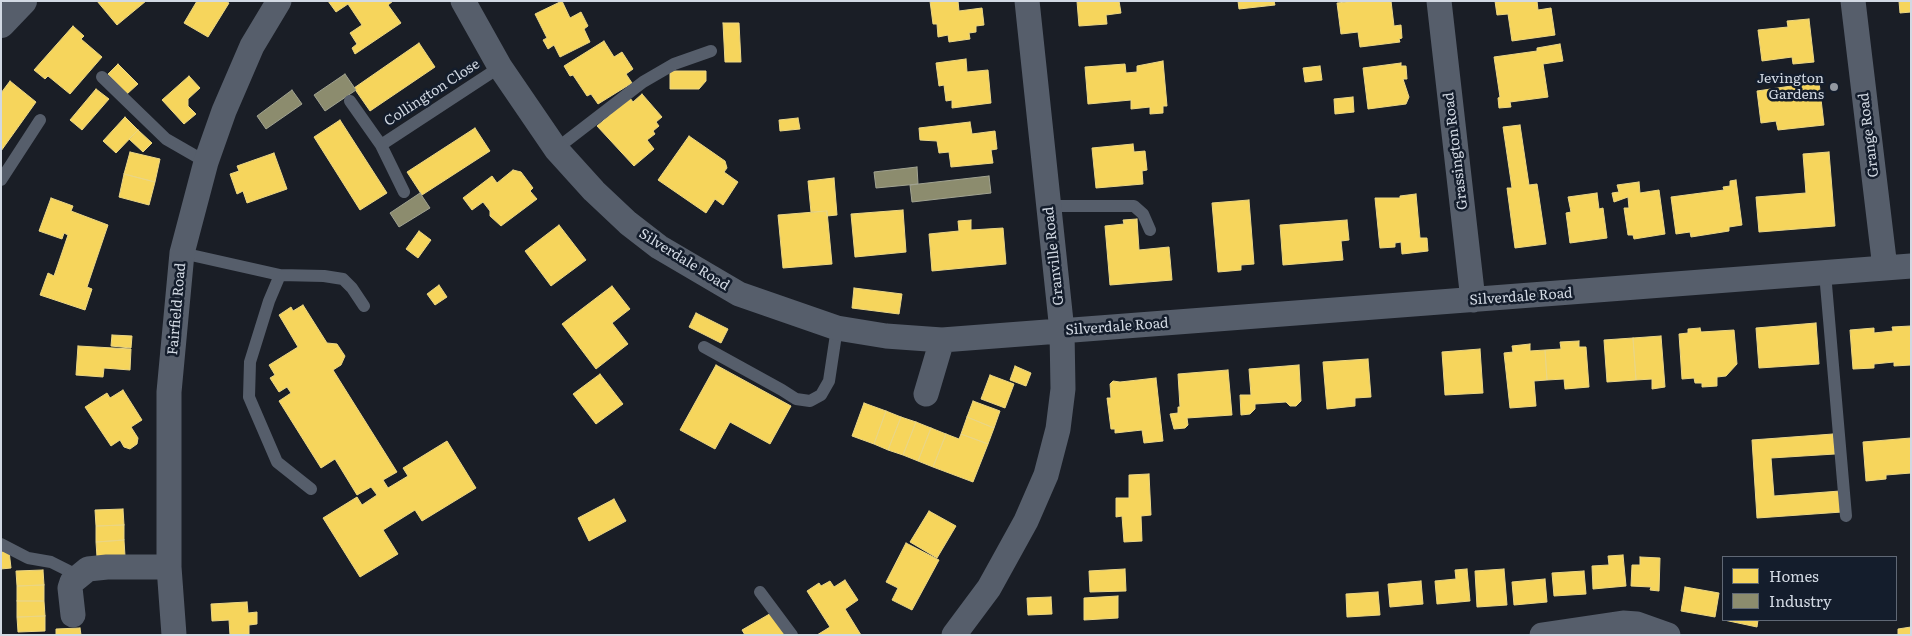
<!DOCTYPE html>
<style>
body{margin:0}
#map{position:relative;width:1912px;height:636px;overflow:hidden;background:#1a1e26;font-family:Literata,serif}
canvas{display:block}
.frame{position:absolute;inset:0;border:2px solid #d2d9e3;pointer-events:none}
.legend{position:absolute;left:1722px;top:556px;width:175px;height:65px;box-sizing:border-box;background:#141d2c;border:1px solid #606875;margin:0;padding:6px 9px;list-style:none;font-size:15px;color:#d2d9e3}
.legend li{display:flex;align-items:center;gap:10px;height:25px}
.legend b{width:25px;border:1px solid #606875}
</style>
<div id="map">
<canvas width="1912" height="636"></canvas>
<div class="frame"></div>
<ul class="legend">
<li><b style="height:14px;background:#f6d55c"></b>Homes</li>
<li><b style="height:14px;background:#8c8c6e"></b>Industry</li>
</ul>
</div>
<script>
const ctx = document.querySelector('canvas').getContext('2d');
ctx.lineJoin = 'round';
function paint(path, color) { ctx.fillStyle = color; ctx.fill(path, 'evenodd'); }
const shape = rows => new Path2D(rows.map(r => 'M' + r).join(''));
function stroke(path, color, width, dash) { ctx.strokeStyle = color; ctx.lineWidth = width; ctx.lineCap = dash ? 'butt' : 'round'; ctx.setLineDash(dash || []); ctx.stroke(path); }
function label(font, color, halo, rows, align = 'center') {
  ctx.font = font + ' Literata,serif'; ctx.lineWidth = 5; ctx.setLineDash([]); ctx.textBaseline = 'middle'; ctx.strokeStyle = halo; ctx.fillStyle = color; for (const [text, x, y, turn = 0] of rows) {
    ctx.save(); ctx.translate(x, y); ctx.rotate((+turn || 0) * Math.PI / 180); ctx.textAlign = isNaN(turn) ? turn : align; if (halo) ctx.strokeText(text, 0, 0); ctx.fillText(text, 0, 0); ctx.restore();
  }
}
const homes = shape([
 [97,1,146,1,117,25,97,1],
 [197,1,225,1,229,3,208,37,184,23,197,1],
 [328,1,393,1,388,5,401,23,355,54,352,48,357,44,350,33,362,25,348,4,336,12,328,1],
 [562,1,570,18,581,12,588,26,584,29,590,42,560,57,554,45,548,49,543,40,547,38,535,14,562,1],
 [930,1,958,1,959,11,982,8,984,25,976,26,976,32,969,33,970,39,949,42,948,35,938,37,937,24,933,24,930,1],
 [1077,1,1119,1,1121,13,1106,15,1107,24,1079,26,1077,1],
 [1238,1,1274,1,1275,5,1239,9,1238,1],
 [1355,1,1391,1,1394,26,1401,25,1402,38,1399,39,1400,42,1360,47,1358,32,1341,34,1337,3,1355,1],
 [1495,1,1537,1,1538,10,1551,8,1555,35,1512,41,1508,14,1497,15,1495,1],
 [1899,1,1911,1,1911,12,1900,13,1899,1],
 [1809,19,1814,62,1793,64,1792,57,1762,61,1758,30,1788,27,1787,21,1809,19],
 [723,23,739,23,741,62,725,62,723,23],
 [73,26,84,36,81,39,102,57,70,94,48,76,45,79,34,70,73,26],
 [604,41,614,57,622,52,633,69,626,74,632,83,598,104,591,94,587,96,573,75,570,76,564,66,604,41],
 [419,43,435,67,370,111,354,88,419,43],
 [1560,44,1563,61,1543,64,1548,97,1510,102,1511,107,1499,108,1498,98,1500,97,1494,57,1537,51,1537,48,1560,44],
 [966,59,967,72,988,70,991,103,952,108,952,100,946,101,944,85,939,86,936,63,966,59],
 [1163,61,1167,106,1163,106,1163,113,1150,114,1150,107,1131,109,1131,100,1088,104,1085,67,1125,64,1126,73,1137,72,1137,66,1163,61],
 [1401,63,1401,66,1406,66,1407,79,1403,79,1409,97,1406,104,1368,109,1363,68,1401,63],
 [118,64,138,84,127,94,108,74,118,64],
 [1320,66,1322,80,1305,82,1303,68,1320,66],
 [670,71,706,71,706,81,699,89,670,89,670,71],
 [189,76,200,88,188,99,188,106,196,114,184,124,162,100,189,76],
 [10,81,36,102,1,151,1,93,10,81],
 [1819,82,1824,125,1778,130,1776,121,1761,123,1757,91,1819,82],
 [96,89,109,99,82,130,70,120,96,89],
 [642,94,662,117,656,122,659,126,653,131,655,134,647,140,654,149,634,166,597,126,630,98,633,102,642,94],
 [1353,97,1354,112,1335,114,1334,99,1353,97],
 [125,117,138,130,116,153,103,141,125,117],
 [798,118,800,129,780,131,779,120,798,118],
 [340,120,387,193,360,210,314,137,340,120],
 [970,122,972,134,995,131,997,149,991,150,993,163,951,167,949,152,939,153,937,141,920,140,919,128,970,122],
 [1520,125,1529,185,1537,184,1546,244,1515,248,1507,188,1512,188,1503,127,1520,125],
 [475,128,490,151,422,195,407,172,475,128],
 [138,130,152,143,143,152,129,139,138,130],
 [689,136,725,161,727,168,724,172,738,182,723,205,715,199,706,213,658,180,689,136],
 [1133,144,1134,152,1145,151,1147,170,1142,171,1143,184,1096,188,1092,148,1133,144],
 [130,152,160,159,155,182,124,174,130,152],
 [1829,152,1835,226,1759,232,1756,197,1806,193,1803,154,1829,152],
 [274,153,287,189,247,203,243,191,237,194,230,174,239,171,237,166,274,153],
 [513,170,521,172,533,188,530,191,537,199,501,226,490,216,490,211,483,202,472,210,463,198,492,176,497,183,513,170],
 [124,174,155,182,149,205,119,197,124,174],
 [834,178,837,215,827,216,827,211,811,212,808,181,834,178],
 [1736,180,1742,225,1729,227,1729,231,1691,237,1690,232,1676,234,1671,197,1724,190,1723,187,1730,186,1730,181,1736,180],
 [1639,182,1640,193,1659,190,1665,234,1634,239,1633,235,1628,235,1624,208,1629,208,1628,197,1614,202,1612,193,1619,192,1617,185,1639,182],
 [1597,193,1599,209,1603,208,1607,238,1570,243,1566,213,1571,212,1568,197,1597,193],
 [1416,194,1420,238,1427,238,1428,251,1402,254,1401,242,1395,243,1395,247,1380,248,1375,198,1400,198,1400,196,1416,194],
 [51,198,73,206,71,211,108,225,87,287,92,289,85,310,40,295,48,273,54,276,68,235,64,233,62,239,39,231,51,198],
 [1249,200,1254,264,1241,265,1241,270,1218,272,1212,203,1249,200],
 [903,210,906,252,855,257,851,214,903,210],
 [827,211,832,264,783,268,778,215,827,211],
 [1137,219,1139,250,1169,247,1172,280,1110,285,1105,226,1124,224,1123,220,1137,219],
 [971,220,971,230,1003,228,1006,264,932,271,929,234,959,231,958,221,971,220],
 [1347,220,1349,240,1341,241,1343,260,1283,265,1280,225,1347,220],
 [559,225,586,260,551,286,525,251,559,225],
 [419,231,431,240,418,258,406,249,419,231],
 [439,285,447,297,435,305,427,294,439,285],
 [612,286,630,309,612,323,628,344,596,369,562,324,612,286],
 [854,288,902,294,899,314,852,308,854,288],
 [303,305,327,343,337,344,345,356,341,365,333,370,397,472,383,480,388,488,408,476,403,468,447,441,476,488,422,521,415,510,383,530,398,554,360,577,323,518,357,497,362,505,377,495,371,487,357,495,335,459,321,468,279,401,291,393,287,387,279,392,270,378,275,375,269,365,298,347,279,315,291,307,293,311,303,305],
 [696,313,728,329,721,343,689,327,696,313],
 [1816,323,1819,364,1759,368,1756,328,1816,323],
 [1911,326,1911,365,1894,366,1894,362,1874,364,1874,368,1853,369,1850,330,1874,328,1874,333,1893,331,1892,327,1911,326],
 [1700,328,1701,332,1734,330,1737,364,1726,376,1717,377,1717,386,1702,387,1702,383,1695,383,1694,378,1682,379,1679,334,1688,333,1688,329,1700,328],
 [112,335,132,336,131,348,111,346,112,335],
 [1661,336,1665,387,1652,389,1652,379,1636,380,1633,338,1661,336],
 [1633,338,1636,380,1607,382,1604,340,1633,338],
 [1579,341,1579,347,1586,347,1589,387,1565,389,1564,379,1547,380,1545,350,1561,349,1560,342,1579,341],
 [1530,344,1530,351,1545,350,1547,380,1534,381,1536,406,1510,408,1504,353,1513,352,1512,346,1530,344],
 [78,346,131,349,130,370,104,368,103,377,76,375,78,346],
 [1480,349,1483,393,1445,395,1442,352,1480,349],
 [1368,359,1371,397,1355,398,1355,406,1327,409,1323,362,1368,359],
 [716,365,791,406,770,444,730,422,715,449,680,430,716,365],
 [1299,365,1301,401,1296,406,1290,406,1286,402,1255,404,1255,409,1250,414,1241,415,1240,395,1251,395,1249,369,1299,365],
 [1015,366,1031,373,1026,386,1010,380,1015,366],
 [1228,370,1232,415,1187,418,1188,425,1185,428,1174,429,1170,414,1178,413,1178,407,1180,407,1178,374,1228,370],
 [600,374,623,404,596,424,573,394,600,374],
 [990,375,1014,384,1005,408,981,399,990,375],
 [1156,378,1163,441,1144,443,1142,430,1115,433,1115,429,1111,429,1107,398,1111,398,1110,384,1113,381,1120,382,1156,378],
 [123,390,142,420,131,427,138,438,137,444,130,449,124,447,120,440,111,446,85,407,107,393,110,398,123,390],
 [973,401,1000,411,994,428,967,417,973,401],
 [864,403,886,411,874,444,852,436,864,403],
 [886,411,901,417,888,450,874,444,886,411],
 [901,417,916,422,903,455,888,450,901,417],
 [967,417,994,428,988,444,961,434,967,417],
 [916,422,931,428,918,461,903,455,916,422],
 [931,428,946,434,933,467,918,461,931,428],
 [946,434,959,439,961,434,988,444,973,482,933,467,946,434],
 [1833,434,1835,454,1771,458,1774,496,1840,491,1842,512,1757,518,1752,440,1833,434],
 [1911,438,1911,473,1886,475,1886,479,1866,481,1863,442,1911,438],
 [1149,474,1151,515,1141,516,1142,541,1124,542,1122,516,1116,517,1116,498,1129,498,1129,475,1149,474],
 [614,499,626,521,589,541,578,518,614,499],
 [123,509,124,525,96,526,95,510,123,509],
 [929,511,956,526,937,558,910,542,929,511],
 [124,525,124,540,96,542,96,526,124,525],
 [124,540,125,556,97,557,96,542,124,540],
 [906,543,939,560,912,610,892,600,898,588,886,582,906,543],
 [9,551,11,568,1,569,1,552,9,551],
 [1623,555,1626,586,1593,589,1592,566,1609,565,1608,556,1623,555],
 [1640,557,1660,558,1659,591,1650,590,1651,587,1631,586,1632,565,1640,565,1640,557],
 [1125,569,1126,591,1090,592,1089,571,1125,569],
 [1467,569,1470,601,1437,604,1435,581,1456,579,1455,570,1467,569],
 [1504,569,1507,605,1477,607,1475,571,1504,569],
 [43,570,44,585,17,586,16,571,43,570],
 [1584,571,1586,594,1554,596,1552,573,1584,571],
 [1545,579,1547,602,1514,605,1512,582,1545,579],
 [845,580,858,600,845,609,861,635,817,635,830,627,807,591,819,583,821,586,830,581,834,587,845,580],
 [1421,581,1423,604,1390,607,1388,584,1421,581],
 [44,585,44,601,17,601,17,586,44,585],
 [1685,587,1719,593,1715,617,1681,611,1685,587],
 [1378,592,1380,615,1347,617,1346,594,1378,592],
 [1118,596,1118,618,1084,620,1084,598,1118,596],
 [1051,597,1052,614,1028,615,1027,598,1051,597],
 [17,601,44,601,45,616,17,617,17,601],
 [247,602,248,613,257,612,257,624,249,625,249,635,230,635,229,620,212,621,211,604,247,602],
 [773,612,786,635,745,635,742,630,773,612],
 [45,616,45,631,18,632,17,617,45,616],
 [1724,620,1758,620,1757,627,1724,620],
 [1911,627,1911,635,1898,635,1898,629,1911,627],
 [80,628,81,635,56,635,56,629,80,628]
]);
const industry = shape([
 [345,74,356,90,325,111,314,95,345,74],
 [292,90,302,104,266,129,257,116,292,90],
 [917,167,918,184,876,188,874,172,917,167],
 [989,176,991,193,912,202,910,185,989,176],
 [420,193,430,208,399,227,390,213,420,193]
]);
const service = shape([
 [102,77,166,139,206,162],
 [350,101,381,145,404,192],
 [381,145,500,67],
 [556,149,643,82,674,64,711,51],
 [1,180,40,120],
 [1049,206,1134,206,1143,214,1150,230],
 [182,253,280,275,269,301,250,362,249,397,277,462,311,489],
 [1825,273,1846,516],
 [280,275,324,276,343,279,352,288,364,306],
 [704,347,782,390,796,399,810,401,821,395,829,381,837,328],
 [1,544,28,558,51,562,79,576],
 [760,592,792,635]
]);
const minor = shape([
 [463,1,500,67,556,149,594,191,628,223,659,247,739,294,837,328,886,336,942,340,1911,266],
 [1439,1,1473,300],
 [1853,1,1885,268],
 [926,394,942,340],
 [73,615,70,588,72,582,88,569,107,567,169,567],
 [174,635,169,567,169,392,182,253,206,162,224,111,252,46,279,1],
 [954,635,989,588,1026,521,1046,475,1058,429,1063,389,1062,331,1027,1],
 [1542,635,1623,623,1637,624,1668,635]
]);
const tertiary = shape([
 [1,24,23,1]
]);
const markers = [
 [1834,87,5,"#9298a1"]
];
const poiNames = [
 ["Jevington",1824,79],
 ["Gardens",1824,95]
];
const streetNames = [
 ["Collington Close",432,93,-33],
 ["Grange Road",1869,135,-97],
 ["Grassington Road",1456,151,-97],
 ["Granville Road",1054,256,-96],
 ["Silverdale Road",684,260,32],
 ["Silverdale Road",1521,297,-4],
 ["Fairfield Road",177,309,-85],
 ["Silverdale Road",1117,327,-4]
];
paint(homes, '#f6d55c');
stroke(homes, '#ebd684', 1);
paint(industry, '#8c8c6e');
stroke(industry, '#a1a391', 1);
stroke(service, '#565e6b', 12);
stroke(minor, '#565e6b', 25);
stroke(tertiary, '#565e6b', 28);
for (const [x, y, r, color] of markers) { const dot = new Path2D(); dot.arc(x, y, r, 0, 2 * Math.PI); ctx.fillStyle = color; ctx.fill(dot); stroke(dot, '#141d2c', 2); }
label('14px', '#d2d9e3', '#141d2c', poiNames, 'right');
label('14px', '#d2d9e3', '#141d2c', streetNames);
</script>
